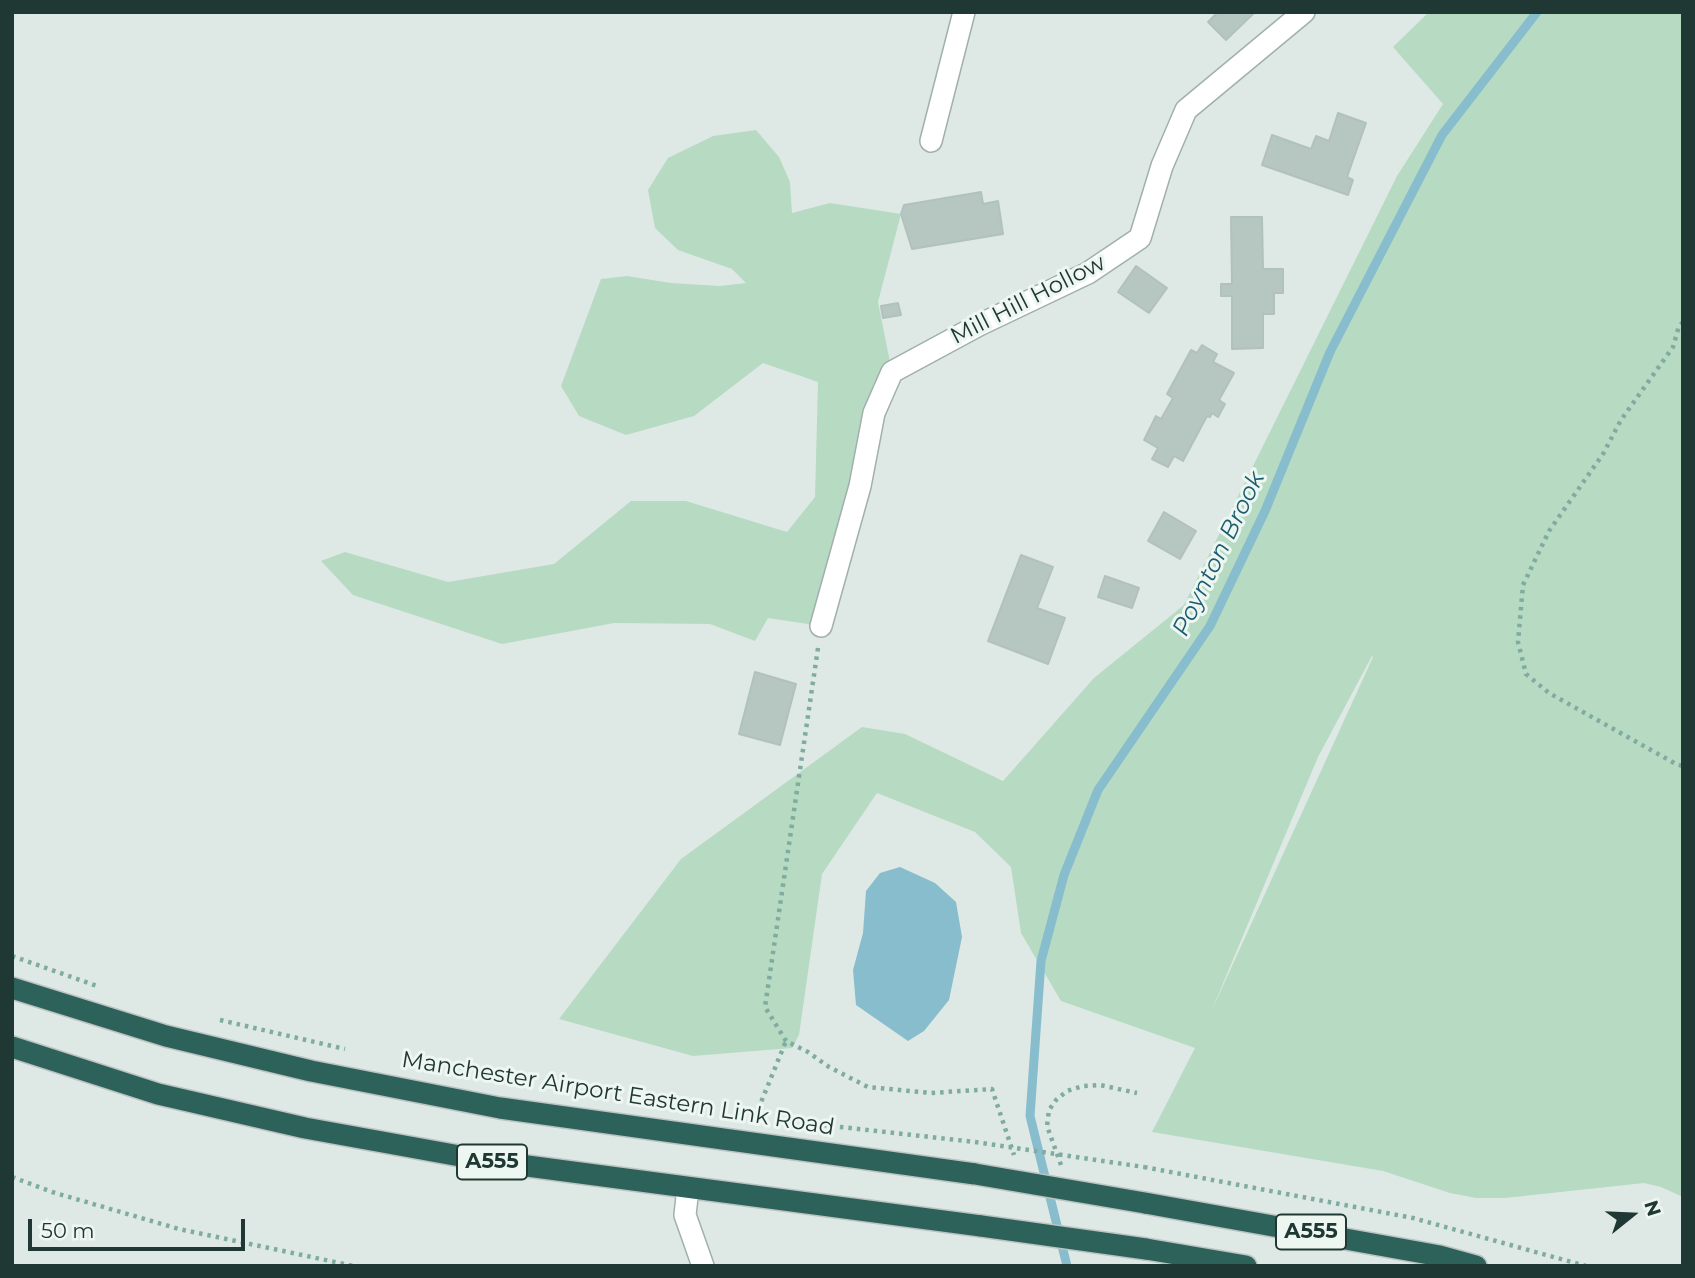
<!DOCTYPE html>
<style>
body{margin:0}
#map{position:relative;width:1695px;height:1278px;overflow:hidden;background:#dee9e5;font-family:Montserrat,sans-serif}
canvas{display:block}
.frame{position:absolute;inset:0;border:14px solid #203833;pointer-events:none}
.north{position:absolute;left:1597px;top:1180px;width:70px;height:70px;-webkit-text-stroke:5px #eef6f2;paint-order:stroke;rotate:72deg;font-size:19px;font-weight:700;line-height:28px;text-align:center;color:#203833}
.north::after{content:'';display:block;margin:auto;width:24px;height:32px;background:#203833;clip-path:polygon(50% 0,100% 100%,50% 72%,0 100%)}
.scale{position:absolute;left:28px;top:1219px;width:217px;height:32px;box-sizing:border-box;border:4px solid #203833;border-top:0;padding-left:9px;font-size:21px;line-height:24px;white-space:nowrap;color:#203833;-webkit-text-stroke:5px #eef6f2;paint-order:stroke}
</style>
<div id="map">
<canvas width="1695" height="1278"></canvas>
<div class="frame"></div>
<div class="north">N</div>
<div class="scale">50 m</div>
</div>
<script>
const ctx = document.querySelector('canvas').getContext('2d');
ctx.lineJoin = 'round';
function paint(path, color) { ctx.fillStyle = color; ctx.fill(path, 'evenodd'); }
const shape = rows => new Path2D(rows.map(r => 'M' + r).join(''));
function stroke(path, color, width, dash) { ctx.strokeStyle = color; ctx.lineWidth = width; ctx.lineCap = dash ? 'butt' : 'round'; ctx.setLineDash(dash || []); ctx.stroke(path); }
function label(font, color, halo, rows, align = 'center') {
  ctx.font = font + ' Montserrat,sans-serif'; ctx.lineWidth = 6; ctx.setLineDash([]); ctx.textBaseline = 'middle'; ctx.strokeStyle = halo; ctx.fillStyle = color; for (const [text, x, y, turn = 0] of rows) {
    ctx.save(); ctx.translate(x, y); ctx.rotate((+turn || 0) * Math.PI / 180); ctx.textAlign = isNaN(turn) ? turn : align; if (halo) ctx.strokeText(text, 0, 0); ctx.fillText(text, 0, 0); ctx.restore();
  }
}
const green = shape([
 [1429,12,1683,12,1683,691,1681,700,1683,700,1683,1197,1661,1187,1644,1183,1505,1198,1476,1198,1450,1193,1383,1171,1152,1132,1195,1048,1061,1001,1021,933,1011,867,975,832,877,793,822,874,799,1035,792,1048,693,1056,559,1019,681,859,862,727,905,734,1003,781,1094,678,1184,605,1397,176,1443,104,1393,47],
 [1372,656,1373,657,1211,1012,1318,757],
 [756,130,779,157,790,182,792,213,830,203,901,214,878,302,892,372,821,626,768,618,755,641,710,624,614,623,502,644,353,595,321,561,345,552,448,582,554,564,631,501,686,501,787,532,815,497,818,382,763,363,694,416,626,435,579,416,561,386,601,279,627,276,671,283,720,286,746,283,732,269,678,250,655,228,648,190,668,158,713,136]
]);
const water = shape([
 [900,867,935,883,956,902,962,937,949,1000,924,1031,908,1041,856,1005,853,970,863,933,866,891,880,873]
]);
const stream = shape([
 [1067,1266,1030,1116,1041,961,1064,875,1098,790,1210,626,1265,511,1330,352,1442,135,1537,12]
]);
const building = shape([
 [1218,12,1255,12,1226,40,1208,22,1218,12],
 [1338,113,1366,123,1347,177,1353,180,1348,195,1262,165,1272,135,1311,149,1316,136,1329,141,1338,113],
 [981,192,983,204,998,201,1003,234,912,249,901,214,904,205,981,192],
 [1231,217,1262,217,1263,269,1283,269,1283,293,1274,293,1274,314,1263,314,1263,348,1232,349,1232,296,1221,296,1221,284,1232,284,1231,217],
 [1136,266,1167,288,1149,313,1118,292,1136,266],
 [898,303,901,315,883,318,881,306,898,303],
 [1202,345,1217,354,1213,362,1234,373,1219,400,1225,404,1218,417,1212,413,1210,417,1207,416,1183,461,1174,456,1168,467,1152,459,1158,448,1144,440,1156,416,1161,419,1173,398,1167,394,1191,350,1197,353,1202,345],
 [1164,512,1196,531,1180,559,1148,541,1164,512],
 [1021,555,1053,567,1037,608,1065,618,1048,664,988,641,1021,555],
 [1105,576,1139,588,1132,608,1098,597,1105,576],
 [755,672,796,684,780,745,739,734,755,672]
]);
const path = shape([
 [1683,322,1679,326,1673,347,1621,420,1603,454,1549,531,1523,585,1518,642,1526,674,1549,693,1676,764,1683,766],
 [818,648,765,1007,786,1041,808,1052,829,1067,868,1087,931,1093,992,1089,1014,1155],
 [12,956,97,986],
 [220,1020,345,1049],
 [494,1079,516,1082],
 [755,1117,786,1041],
 [823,1125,975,1142],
 [1061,1165,1047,1126,1049,1110,1056,1100,1067,1091,1083,1086,1100,1085,1137,1093],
 [1144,1167,1413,1218,1586,1266],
 [12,1177,52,1192,179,1229,354,1266]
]);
const minor = shape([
 [931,141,964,12],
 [821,626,860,486,874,413,892,372,979,325,1088,273,1140,238,1162,166,1186,110,1304,12],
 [688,1188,685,1215,703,1266]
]);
const highway = shape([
 [12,988,166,1036,311,1071,500,1108,975,1174],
 [12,1047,158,1094,305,1128,482,1160,981,1226],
 [1145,1203,1440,1256,1476,1266],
 [1146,1249,1246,1266]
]);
const pathBridge = shape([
 [975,1142,1144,1167]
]);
const highwayBridge = shape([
 [975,1174,1145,1203],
 [981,1226,1146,1249]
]);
const shields = [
 [492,1162,70],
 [1311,1232,70]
];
const shieldNames = [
 ["A555",492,1162],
 ["A555",1311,1232]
];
const streetNames = [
 ["Mill Hill Hollow",1028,300,-27],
 ["Manchester Airport Eastern Link Road",618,1094,9]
];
const waterNames = [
 ["Poynton Brook",1219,554,-64]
];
paint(green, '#b7dac3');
paint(water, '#87bdcd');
stroke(stream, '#87bdcd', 9);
paint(building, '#b6c6c1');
stroke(building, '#b1c2bc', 2);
stroke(minor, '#a1b0ac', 24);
stroke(highway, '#bcc3c2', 24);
stroke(path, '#7faba0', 4.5, [3.5, 5]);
stroke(minor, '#fff', 21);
stroke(highway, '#2d625b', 21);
stroke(highwayBridge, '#bcc3c2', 24, []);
stroke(pathBridge, '#7faba0', 4.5, [3.5, 5]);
stroke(highwayBridge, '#2d625b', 21);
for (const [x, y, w] of shields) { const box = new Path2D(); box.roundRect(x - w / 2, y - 17.5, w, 35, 5); ctx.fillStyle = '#eef6f2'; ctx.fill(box); stroke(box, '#203833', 2); }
label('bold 21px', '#203833', null, shieldNames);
label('23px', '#203833', '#eef6f2', streetNames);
label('italic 24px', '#1d5d70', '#eef6f2', waterNames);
</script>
